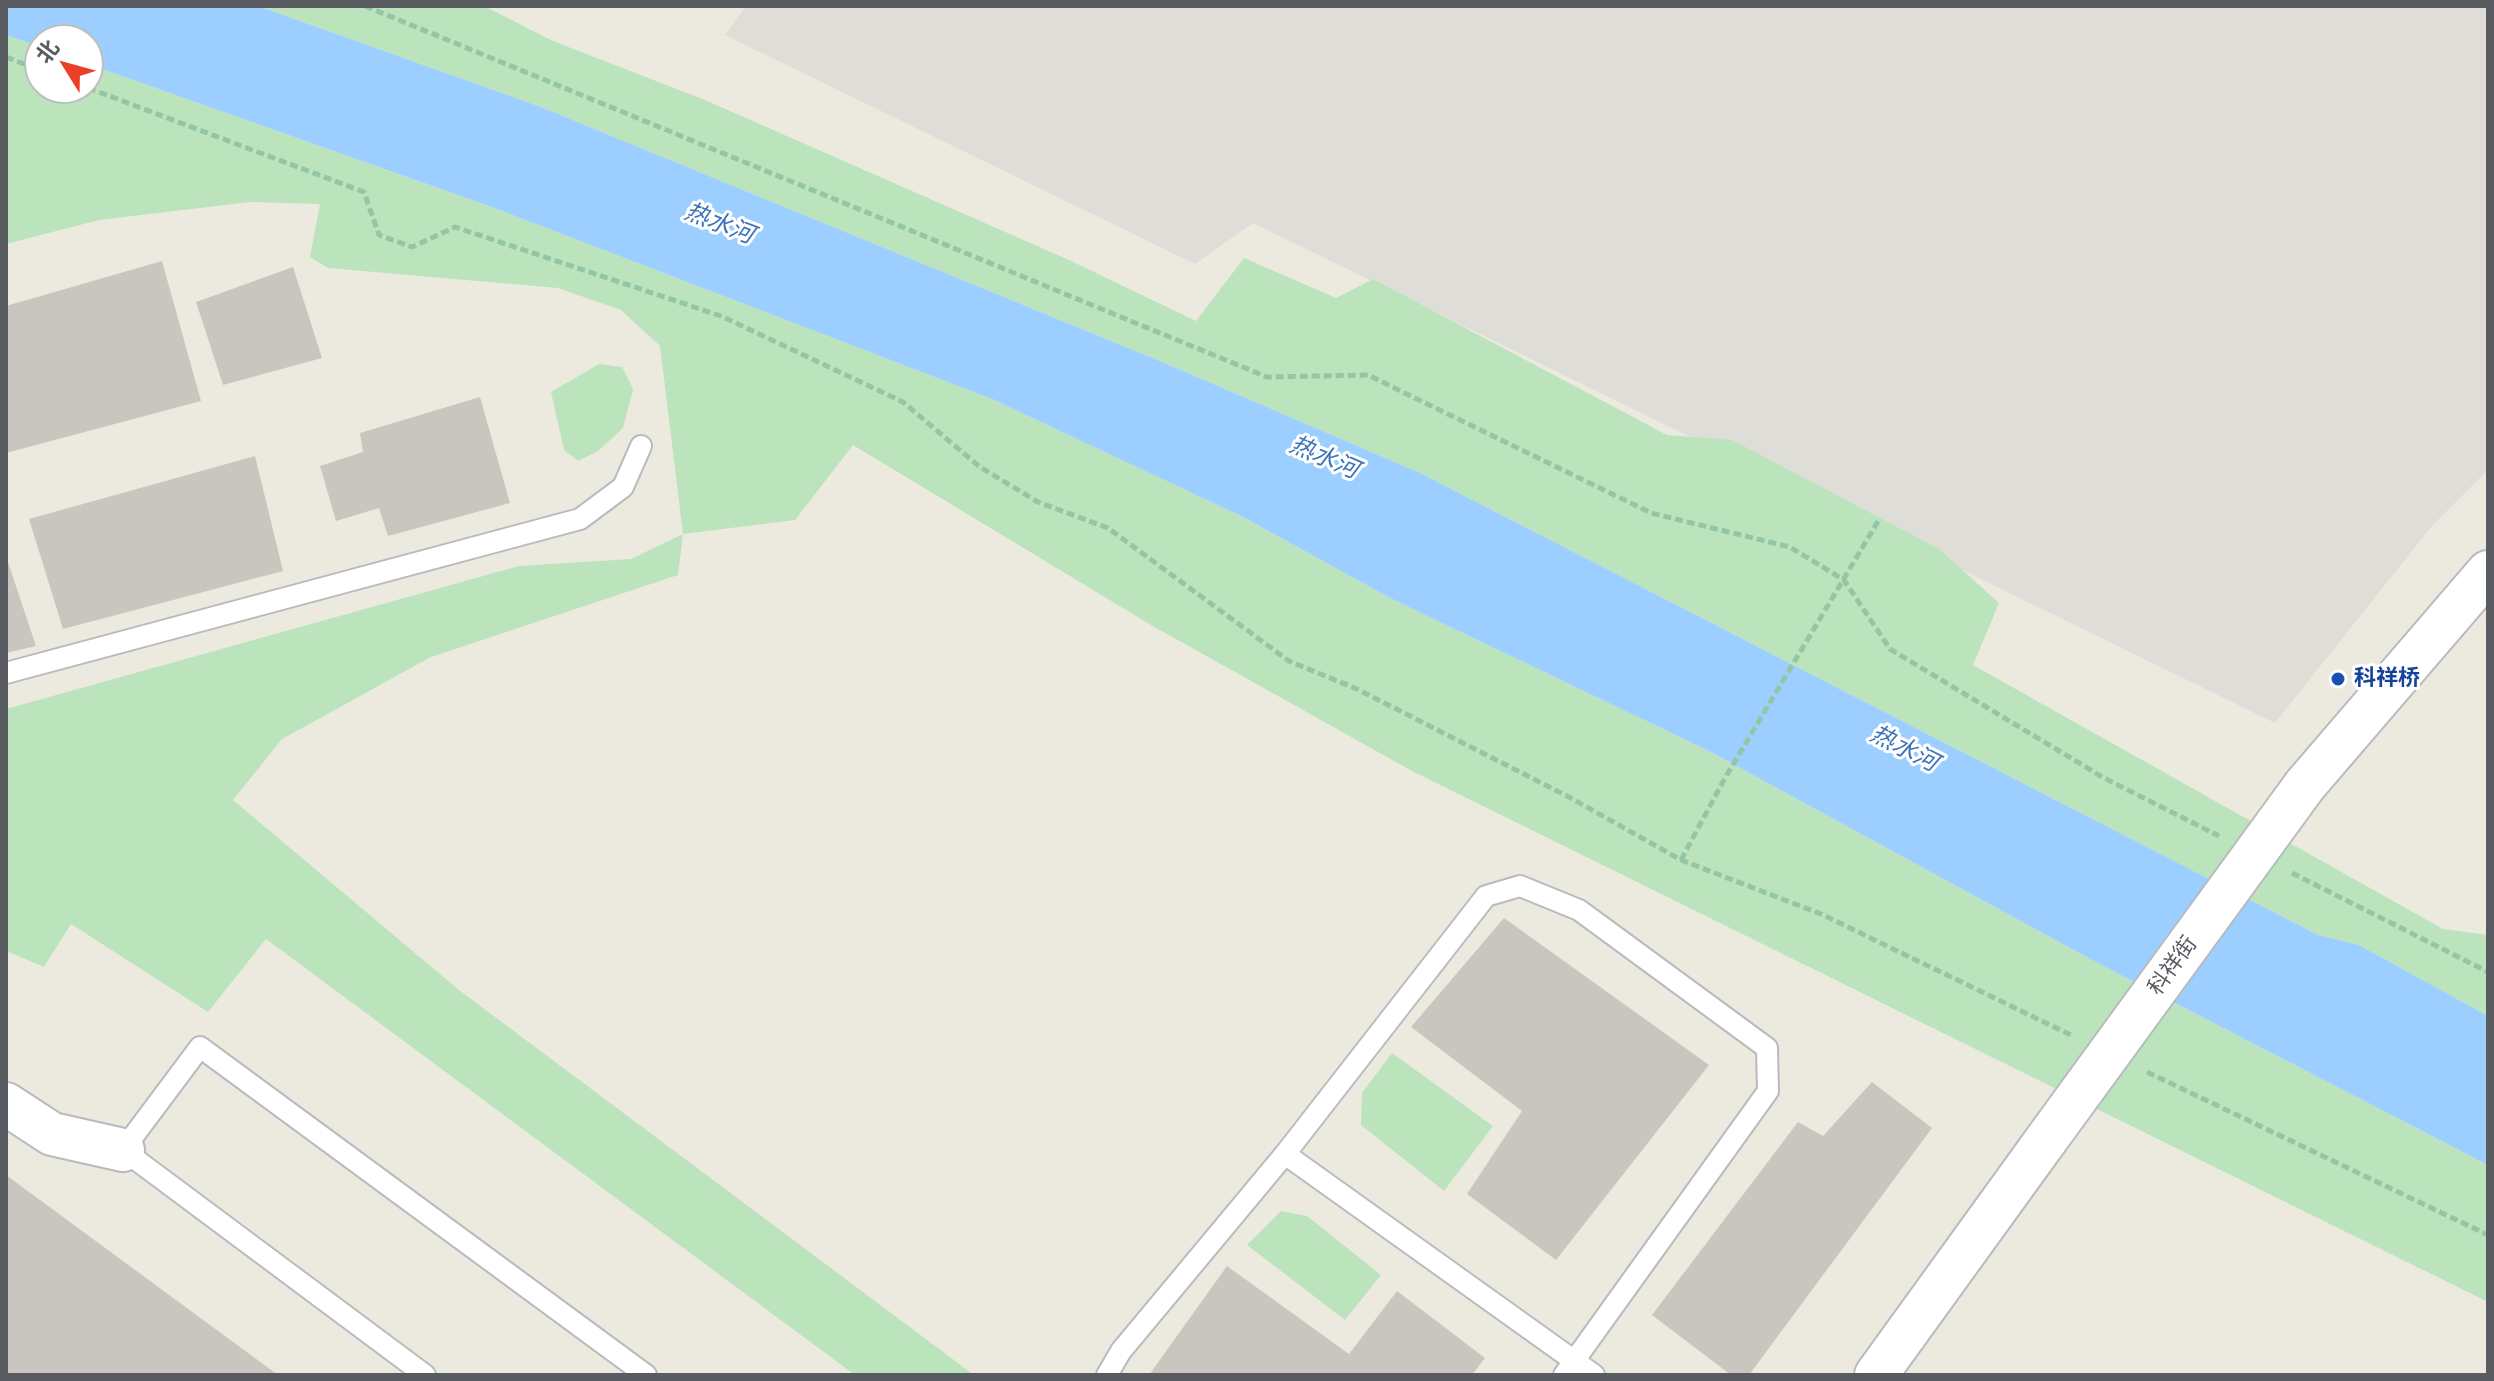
<!DOCTYPE html>
<meta charset="utf-8">
<style>
body{margin:0}
#map{position:relative;width:2494px;height:1381px;overflow:hidden;background:#eceadf;font-family:"Noto Sans","Noto Sans SC",sans-serif}
canvas{display:block}
.frame{position:absolute;inset:0;border:8px solid #585c61;pointer-events:none}
.north{position:absolute;left:24px;top:24px;width:80px;height:80px;box-sizing:border-box;background:#fff;border:2px solid #bcbec0;border-radius:50%;rotate:307deg;font-size:22px;font-weight:700;line-height:32px;text-align:center;color:#585c61}
.north::after{content:'';display:block;margin:auto;width:28px;height:36px;background:#ea4027;clip-path:polygon(50% 0,100% 100%,50% 72%,0 100%)}
</style>
<div id="map">
<canvas width="2494" height="1381"></canvas>
<div class="frame"></div>
<div class="north">北</div>
</div>
<script>
const ctx = document.querySelector('canvas').getContext('2d');
ctx.lineJoin = 'round';
function paint(path, color) { ctx.fillStyle = color; ctx.fill(path, 'evenodd'); }
const shape = rows => new Path2D(rows.map(r => 'M' + r).join(''));
function stroke(path, color, width, dash) { ctx.strokeStyle = color; ctx.lineWidth = width; ctx.lineCap = dash ? 'butt' : 'round'; ctx.setLineDash(dash || []); ctx.stroke(path); }
function label(font, color, halo, rows, align = 'center') {
  ctx.font = font + ' "Noto Sans","Noto Sans SC",sans-serif'; ctx.lineWidth = 6; ctx.setLineDash([]); ctx.textBaseline = 'middle'; ctx.strokeStyle = halo; ctx.fillStyle = color; for (const [text, x, y, turn = 0] of rows) {
    ctx.save(); ctx.translate(x, y); ctx.rotate((+turn || 0) * Math.PI / 180); ctx.textAlign = isNaN(turn) ? turn : align; if (halo) ctx.strokeText(text, 0, 0); ctx.fillText(text, 0, 0); ctx.restore();
  }
}
const industrial = shape([
 [746,6,2488,6,2488,470,2431,527,2275,723,1253,223,1195,264,725,35]
]);
const green = shape([
 [258,6,484,6,553,41,705,100,1069,260,1196,321,1244,258,1336,298,1373,279,1667,435,1732,440,1939,549,1999,603,1973,665,2443,929,2488,935,2488,1016,2359,945,2318,935,1420,473,1167,364,541,107],
 [6,35,40,47,40,88,88,88,88,64,489,206,992,399,1243,517,1392,599,1711,752,2092,960,2488,1165,2488,1302,1412,771,1151,625,853,445,795,520,683,534,678,575,431,657,282,739,233,800,459,990,974,1375,855,1375,266,939,208,1012,71,924,44,967,6,951,6,709,519,566,631,559,683,534,660,346,621,310,558,288,328,268,310,257,320,204,250,202,99,220,6,244],
 [599,364,622,367,633,389,623,428,598,451,578,461,564,450,551,392],
 [1392,1053,1493,1126,1444,1191,1361,1125,1362,1093],
 [1281,1211,1307,1216,1381,1275,1345,1320,1247,1245]
]);
const water = shape([
 [6,6,258,6,541,107,1167,364,1420,473,2318,935,2359,945,2488,1016,2488,1165,2092,960,1711,752,1392,599,1243,517,992,399,489,206,88,64,88,40,40,40,40,47,6,35]
]);
const building = shape([
 [162,261,201,401,6,453,6,306],
 [293,267,322,358,223,385,196,302],
 [480,397,510,503,388,536,379,508,336,521,320,466,363,452,360,433],
 [255,456,283,571,63,629,29,519],
 [6,556,36,646,6,653],
 [1504,918,1709,1065,1556,1260,1467,1194,1522,1111,1411,1027],
 [1872,1082,1932,1128,1749,1375,1731,1375,1652,1315,1798,1122,1823,1136],
 [6,1175,278,1375,6,1375],
 [1227,1266,1349,1354,1397,1291,1485,1358,1472,1375,1149,1375]
]);
const path = shape([
 [365,6,1267,377,1368,375,1651,513,1790,547,1844,580,1890,649,2104,778,2219,836],
 [6,57,40,70],
 [88,88,364,192,379,235,412,247,455,227,721,316,903,402,980,467,1038,502,1108,528,1289,661,1357,689,1569,797,1681,860,1821,914,2073,1036],
 [1681,860,1725,778,1880,518],
 [2292,873,2488,972],
 [2147,1072,2488,1235]
]);
const service = shape([
 [6,673,580,519,623,487,641,446],
 [1285,1154,1594,1375],
 [425,1375,123,1150,200,1047,646,1375],
 [1107,1375,1121,1351,1285,1154,1486,896,1520,886,1579,910,1767,1048,1768,1091,1564,1375]
]);
const minor = shape([
 [2305,785,2488,572],
 [6,1104,52,1134,123,1150],
 [1876,1375,2046,1140]
]);
const minorBridge = shape([
 [2046,1140,2305,785]
]);
const markers = [
 [2338,679,8,"#1a4fb4"]
];
const transitNames = [
 ["科祥桥",2354,679]
];
const streetNames = [
 ["科祥街",2173,966,-54]
];
const waterNames = [
 ["热水河",719,224,21],
 ["热水河",1324,458,23],
 ["热水河",1904,749,27]
];
paint(industrial, '#dfddd7');
paint(green, '#bbe4bd');
paint(water, '#9ccfff');
paint(building, '#c9c6bf');
stroke(service, '#b7babf', 24);
stroke(minor, '#b7babf', 46);
stroke(path, '#94c5a4', 5, [8, 4]);
stroke(service, '#fff', 20);
stroke(minor, '#fff', 42);
stroke(minorBridge, '#b7babf', 46, []);
stroke(minorBridge, '#fff', 42);
for (const [x, y, r, color] of markers) { const dot = new Path2D(); dot.arc(x, y, r, 0, 2 * Math.PI); ctx.fillStyle = color; ctx.fill(dot); stroke(dot, '#fff', 3); }
label('bold 22px', '#164399', '#fff', transitNames, 'left');
label('22px', '#585c61', '#fff', streetNames);
label('italic 24px', '#3d73ba', '#fff', waterNames);
</script>
